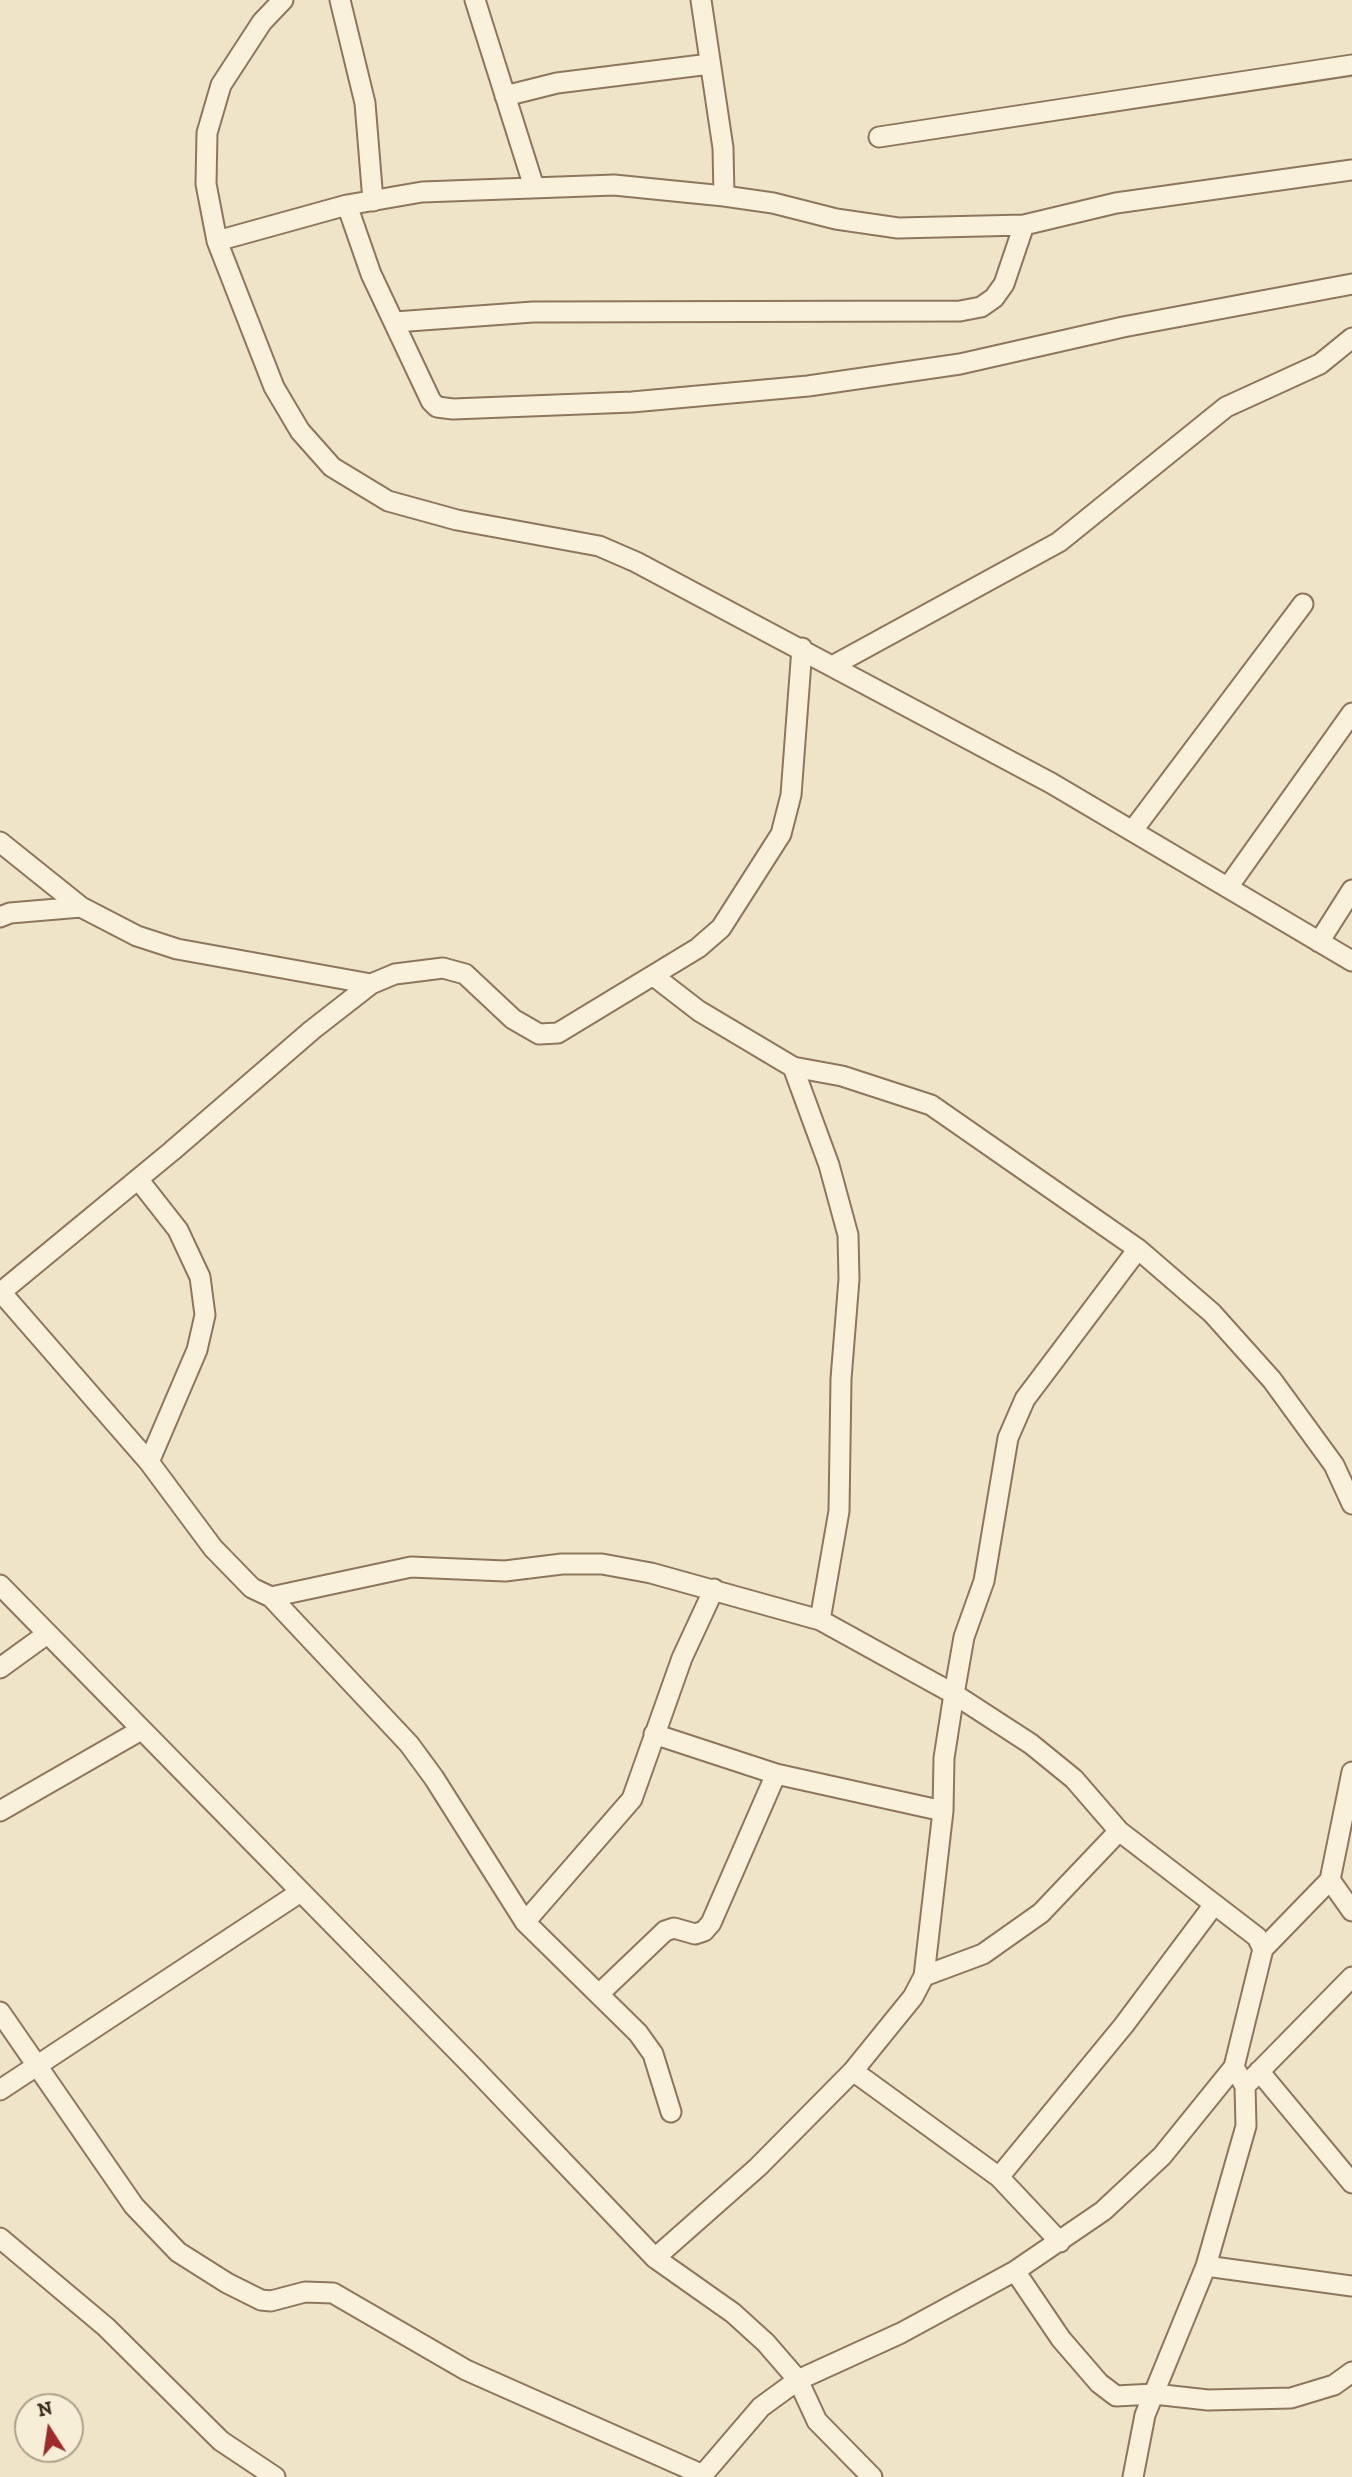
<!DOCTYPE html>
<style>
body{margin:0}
#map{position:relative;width:1352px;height:2477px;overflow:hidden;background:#f0e4c8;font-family:"Zilla Slab",serif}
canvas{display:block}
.north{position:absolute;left:14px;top:2393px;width:70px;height:70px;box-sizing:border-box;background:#f7eed8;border:2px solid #ada18e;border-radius:50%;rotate:348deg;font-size:19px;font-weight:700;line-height:28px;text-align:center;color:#3d2e20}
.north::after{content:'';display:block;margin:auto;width:24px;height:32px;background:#9e2a2b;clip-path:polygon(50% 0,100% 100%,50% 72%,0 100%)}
</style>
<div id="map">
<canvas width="1352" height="2477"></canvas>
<div class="north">N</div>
</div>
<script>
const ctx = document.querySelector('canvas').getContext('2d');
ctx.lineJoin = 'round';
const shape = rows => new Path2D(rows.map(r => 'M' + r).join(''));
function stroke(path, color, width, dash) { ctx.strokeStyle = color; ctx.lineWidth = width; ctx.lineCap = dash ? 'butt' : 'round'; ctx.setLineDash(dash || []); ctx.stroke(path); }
const street = shape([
 [283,0,262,22,221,85,207,133,206,184,217,241,274,387,300,431,332,467,388,501,457,520,599,546,636,562,1051,783,1352,961],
 [340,0,365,103,373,201],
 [475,0,534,187],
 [701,0,723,148,724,196],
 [505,96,557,83,710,64],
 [879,137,1352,65],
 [347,205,371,274,431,401,437,407,453,409,632,402,808,386,960,364,1123,327,1352,284],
 [217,241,347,205,422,192,614,185,724,196,773,203,836,219,898,228,1024,225,1116,203,1352,170],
 [395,322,533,312,960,311,981,307,994,298,1004,284,1024,225],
 [834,665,1059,542,1226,407,1320,364,1352,338],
 [1133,830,1303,604],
 [0,842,81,907,137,936,177,949,371,984],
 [1228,887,1352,713],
 [0,917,10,913,81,907],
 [1319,942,1352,890],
 [655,977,699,1011,793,1067,842,1076,931,1105,1138,1249,1212,1313,1272,1380,1334,1465,1352,1504],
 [793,1067,829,1165,848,1235,849,1279,841,1379,839,1511,820,1620],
 [138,1179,178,1230,200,1277,205,1315,197,1350,149,1462],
 [0,1291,149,1462,213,1548,252,1588,271,1597,409,1744,434,1778,525,1922,638,2033,653,2054,671,2112],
 [0,1293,172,1151,312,1030,371,984,395,974,443,968,465,974,513,1019,539,1034,558,1033,698,948,721,928,781,834,791,795,802,648],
 [0,1585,473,2067,655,2258,733,2313,766,2343,798,2380,817,2421,872,2477],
 [271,1597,411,1567,505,1571,562,1564,602,1564,651,1573,820,1620,954,1694,1031,1744,1074,1779,1119,1831,1257,1937,1263,1949,1234,2067,1162,2156,1103,2211,1015,2271,901,2333,798,2380,761,2407,701,2477],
 [0,1668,47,1634],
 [654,1734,776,1774,943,1811],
 [0,1811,141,1730],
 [1330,1880,1352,1911],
 [525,1922,632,1799,682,1658,714,1589],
 [1263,1949,1330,1880,1352,1772],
 [924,1976,983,1954,1041,1913,1119,1831],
 [599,1994,665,1931,674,1928,695,1934,704,1931,711,1923,776,1774],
 [0,2012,134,2206,178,2252,227,2283,261,2300,271,2301,305,2292,333,2293,466,2370,703,2475],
 [853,2071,999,2177,1060,2242],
 [1259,2071,1352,2183],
 [1245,2086,1352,1977],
 [0,2090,299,1893],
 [999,2177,1124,2025,1213,1906],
 [0,2238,106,2327,221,2441,275,2477],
 [655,2258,758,2167,853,2071,913,1997,924,1976,943,1811,944,1758,954,1694,964,1637,984,1581,1008,1438,1025,1399,1138,1249],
 [1206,2266,1352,2286],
 [1015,2271,1061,2339,1099,2383,1116,2396,1154,2394,1208,2400,1291,2398,1334,2385,1352,2372],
 [1133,2477,1145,2415,1206,2266,1246,2126,1245,2086,1234,2067]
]);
stroke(street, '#8d765c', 23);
stroke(street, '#faf1dc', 19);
</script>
